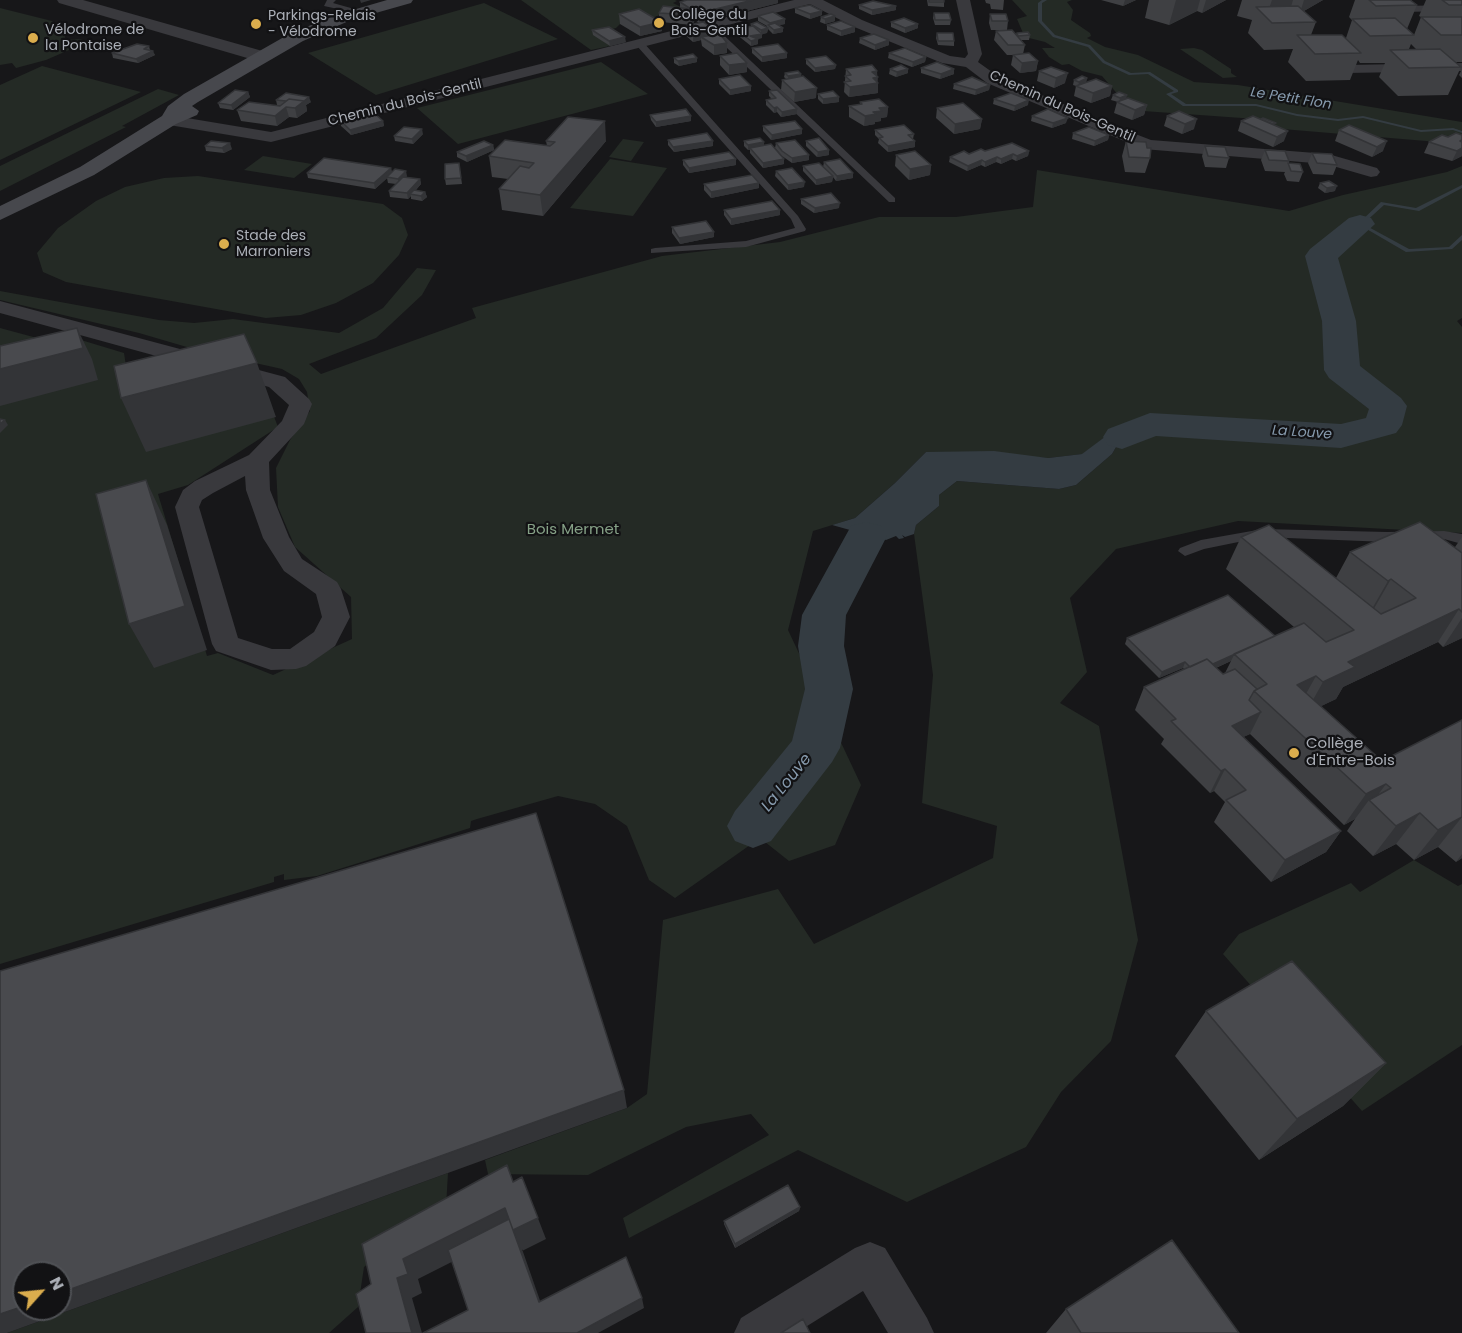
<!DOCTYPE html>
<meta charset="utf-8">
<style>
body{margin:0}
#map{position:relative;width:1462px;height:1333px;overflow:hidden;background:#171719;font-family:Poppins,sans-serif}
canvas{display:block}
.north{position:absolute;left:12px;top:1261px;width:60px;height:60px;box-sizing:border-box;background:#121214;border:2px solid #4f5155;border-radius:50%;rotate:63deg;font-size:16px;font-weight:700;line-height:24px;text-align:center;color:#abafb7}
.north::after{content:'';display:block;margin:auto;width:21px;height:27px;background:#dbad4d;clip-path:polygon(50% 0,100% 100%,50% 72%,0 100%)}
</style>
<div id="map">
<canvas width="1462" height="1333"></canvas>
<div class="north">N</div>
</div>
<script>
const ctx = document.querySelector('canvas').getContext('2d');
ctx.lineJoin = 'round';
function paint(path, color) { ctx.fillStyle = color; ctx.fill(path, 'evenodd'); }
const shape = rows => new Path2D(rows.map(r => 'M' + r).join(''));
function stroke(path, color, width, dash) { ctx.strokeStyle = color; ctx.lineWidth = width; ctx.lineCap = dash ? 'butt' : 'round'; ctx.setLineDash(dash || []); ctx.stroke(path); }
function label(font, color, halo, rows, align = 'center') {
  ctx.font = font + ' Poppins,sans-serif'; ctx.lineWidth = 4.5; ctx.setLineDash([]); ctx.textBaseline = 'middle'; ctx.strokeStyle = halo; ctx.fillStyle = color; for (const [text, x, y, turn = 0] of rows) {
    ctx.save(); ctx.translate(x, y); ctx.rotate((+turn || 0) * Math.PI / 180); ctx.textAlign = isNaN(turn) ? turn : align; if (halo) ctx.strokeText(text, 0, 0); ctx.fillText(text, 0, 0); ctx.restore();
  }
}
const green = shape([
 [521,0,675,0,677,1,673,3,681,7,652,18,620,24,616,28,594,34,610,46,591,50],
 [1012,0,1072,0,1067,2,1073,10,1071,20,1090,33,1091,36,1087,38,1105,47,1138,55,1194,82,1238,85,1462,122,1462,144,1282,129,1256,119,1143,111,1120,97,1102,76,1082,71,1069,64,1062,65,1049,57,1042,48,1055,48,1045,42,1017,35,1023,33,1017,19,1027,16],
 [484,3,558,39,376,95,308,53],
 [0,8,52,21,65,30,65,40,82,39,69,50,46,60,16,68,12,63,0,65],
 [1194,48,1202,50,1231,69,1231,73,1237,77,1223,78,1180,49],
 [601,62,648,94,458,144,417,108],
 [42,66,141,92,0,160,0,85],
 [158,89,179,95,122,126,126,127,0,191,0,166],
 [623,139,644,142,631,161,609,157],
 [263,156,312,164,294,178,244,170],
 [610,159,667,168,633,216,570,208],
 [1462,166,1462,318,1457,321,1462,327,1462,533,1238,521,1116,549,1070,598,1087,672,1060,703,1099,726,1138,940,1111,1041,1061,1092,1026,1147,907,1202,798,1150,629,1238,623,1218,769,1135,751,1114,686,1127,588,1175,488,1174,485,1160,627,1108,647,1094,663,920,778,889,814,944,993,858,997,826,922,803,933,675,914,534,916,525,939,506,939,495,957,481,1059,489,1076,485,1112,454,1122,437,1118,427,1083,454,1048,458,926,452,895,483,855,518,813,531,788,630,861,785,835,845,789,861,760,838,675,898,649,880,627,826,595,804,558,796,477,819,471,821,470,828,317,876,284,880,284,874,274,877,274,882,0,964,0,328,63,345,81,340,124,353,126,366,263,388,278,427,188,485,158,494,207,656,218,653,273,675,352,639,351,597,295,547,278,507,276,468,290,440,310,411,307,392,299,379,282,369,197,350,139,333,0,300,0,291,159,320,194,323,233,319,339,333,383,308,417,268,436,270,422,295,376,338,309,364,321,374,476,318,472,308,662,256,780,242,879,217,956,217,1033,207,1037,170,1289,211,1343,195,1447,172],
 [198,176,383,204,402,218,408,235,399,255,373,283,336,303,301,315,266,318,66,282,43,272,37,253,58,228,96,201,125,187,164,178],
 [1414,860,1458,886,1462,884,1462,1045,1362,1111,1223,954,1239,934,1351,883,1360,892],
 [448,1173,446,1207,364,1267,358,1307,329,1333,7,1333]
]);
const water = shape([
 [1118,427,1122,437,1112,454,1076,485,1059,489,957,481,939,495,939,506,916,525,914,534,905,537,902,535,904,538,899,539,896,536,886,540,832,525,855,518,895,483,926,452,994,451,1048,458,1082,454]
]);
const stream = shape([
 [1042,0,1047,0,1042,3,1042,21,1055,35,1090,45,1105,61,1131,73,1150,72,1178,90,1178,92,1171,94,1186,104,1256,104,1297,114,1338,119,1363,116,1421,130,1453,128,1462,131,1462,133,1453,130,1421,132,1363,118,1338,121,1297,116,1256,106,1183,106,1166,94,1174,91,1148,74,1129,75,1103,63,1088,47,1053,37,1038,21,1038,3,1042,0],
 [1462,185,1462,188,1419,211,1384,205,1363,224,1409,249,1449,247,1462,235,1462,240,1452,249,1406,252,1358,224,1381,202,1416,208,1462,185]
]);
const river = shape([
 [1360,215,1371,218,1375,224,1338,258,1356,321,1360,366,1401,398,1407,406,1402,425,1396,433,1341,448,1156,436,1122,449,1108,445,1103,437,1108,429,1150,413,1341,424,1366,418,1369,409,1329,378,1324,370,1322,321,1305,256,1310,249,1349,218,1360,215],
 [866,522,881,526,887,536,846,615,844,646,853,689,840,748,832,762,771,841,753,848,735,841,727,826,735,811,792,741,805,689,798,646,802,615,851,526,866,522]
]);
const service = shape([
 [327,0,336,0,333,3,365,12,361,14,324,6,327,0],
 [706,24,712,24,895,198,895,202,889,202,706,28,706,24],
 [637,42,643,42,798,216,806,229,805,231,746,247,651,253,651,249,655,248,746,241,795,228,791,219,637,46,637,42],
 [1263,529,1387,532,1444,531,1462,534,1462,544,1444,539,1387,542,1263,537,1204,549,1185,556,1178,551,1180,548,1201,540,1263,529]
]);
const pedestrian = shape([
 [1462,5,1462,11,1398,12,1392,9,1398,6,1462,5],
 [1462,63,1462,71,1347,73,1341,69,1347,65,1462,63]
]);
const minor = shape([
 [794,0,823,0,862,20,950,56,965,58,968,54,956,0,970,0,982,54,978,62,999,77,1125,130,1151,140,1328,154,1377,168,1380,172,1377,176,1371,177,1326,164,1143,149,987,83,966,67,942,63,852,26,810,4,271,142,169,125,161,120,169,115,271,132,794,0],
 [0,301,285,377,309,399,312,404,304,424,269,462,270,490,289,537,302,559,337,582,341,589,350,617,335,646,306,666,296,669,271,670,216,651,212,644,175,507,183,490,195,481,249,455,282,421,289,405,269,387,0,313,0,301],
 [245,476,246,490,263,538,284,571,316,594,322,617,314,632,290,649,272,649,238,638,199,507,202,500,213,493,245,476],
 [870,1242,885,1248,927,1318,934,1333,888,1333,863,1291,796,1333,734,1333,741,1318,855,1248,870,1242]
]);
const tertiary = shape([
 [57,0,83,0,266,52,269,56,266,60,254,60,59,3,57,0]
]);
const secondary = shape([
 [387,0,413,0,411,3,351,20,303,41,198,102,192,106,199,111,197,115,176,124,94,175,0,220,0,206,80,167,162,116,168,106,184,94,291,33,339,14,387,0]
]);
const wall = shape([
 [687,0,778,0,778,3,699,23,695,20,692,25,661,22,662,31,640,36,620,24,619,14,659,21,659,13,680,8,680,2],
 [927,0,944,0,944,7,928,6],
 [985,0,1004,0,1003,10,991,9,990,4,986,3],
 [1101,0,1136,0,1123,6],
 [1149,0,1226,0,1202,13,1197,11,1169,25,1145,18],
 [1242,0,1323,0,1304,11,1316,22,1311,35,1346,38,1352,20,1349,17,1355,0,1411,0,1417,5,1407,29,1414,35,1421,17,1419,16,1426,0,1462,0,1462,62,1454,62,1461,67,1448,95,1398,96,1379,77,1385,63,1360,63,1358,60,1350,80,1306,81,1288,62,1293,49,1264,50,1248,33,1252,20,1237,16],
 [1411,44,1416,49,1409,49],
 [859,5,896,10,872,15,859,9],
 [795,8,822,11,822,15,810,19,795,13],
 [934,13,951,20,950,25,935,25,933,18],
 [990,14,1008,21,1007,30,991,30,989,23],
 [758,16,785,24,779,25,783,32,773,34,768,29,767,33,762,34,762,38,757,39,758,44,751,46,736,34,736,29,751,27,751,24,767,28,767,26,758,21],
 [835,16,835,21,825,24,820,22,821,17],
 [891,22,918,24,918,28,905,33,891,27],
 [827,25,855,32,841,36,827,30],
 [685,26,712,35,727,43,727,53,714,55,702,46,701,40,693,42,685,35],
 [592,30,626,42,610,46,593,35],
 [996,31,1016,35,1017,33,1030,35,1029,40,1021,40,1025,45,1023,54,1038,61,1036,71,1020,73,1011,65,1013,55,1019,55,1007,55,994,40],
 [937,33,954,41,954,46,938,45,936,38],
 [860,38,889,40,889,45,875,50,859,43],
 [149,46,150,50,155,55,138,63,113,58,112,53],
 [752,48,787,53,787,58,762,62,752,53],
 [889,53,926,57,925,62,912,67,888,58],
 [720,56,747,72,729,75,720,65],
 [674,58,697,62,679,66,674,63],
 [806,59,836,65,835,69,815,72,806,64],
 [1051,67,1065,83,1054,88,1037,81,1039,71],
 [921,68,954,69,954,74,940,79,921,73],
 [846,69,877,71,878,93,849,97,844,92],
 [890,69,908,69,908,73,896,77,889,74],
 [1462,69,1462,78,1459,75],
 [785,73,801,74,801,77,816,98,794,102,781,90,782,80,786,79,784,77],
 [1087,78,1086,82,1112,86,1110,96,1091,103,1074,96,1076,86,1073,85,1074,80],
 [719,79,751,86,751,91,730,95,719,84],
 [954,84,990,85,989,90,975,95,953,89],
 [769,91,797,109,797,114,781,117,777,112,774,113,766,105,766,100,772,99,769,96],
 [248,92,250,97,233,110,220,108,218,103],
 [818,94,839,97,839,102,823,104,818,99],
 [1113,95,1147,105,1144,115,1132,120,1114,113,1117,102,1118,102,1111,100],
 [994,99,1028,105,1014,111,993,104],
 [276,100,311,102,306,105,307,111,297,118,289,117,277,126,241,121,237,110,281,105,277,105],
 [860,102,888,107,887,117,881,118,881,121,875,122,875,124,864,126,849,117,849,106,860,105],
 [937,108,982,119,980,129,954,134,936,118],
 [1179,111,1194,129,1182,134,1164,126,1167,116],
 [650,115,691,121,656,127,651,120],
 [1032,116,1066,123,1052,128,1031,121],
 [340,120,383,121,384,126,351,135,341,126],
 [1241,121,1275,125,1284,141,1273,147,1238,131],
 [1349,125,1383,151,1372,157,1335,141,1339,130],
 [763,126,802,129,802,134,771,140,763,131],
 [875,130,914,134,913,139,915,141,915,147,888,152,878,143,879,139,875,135],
 [1073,133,1109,135,1108,140,1094,146,1072,139],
 [423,134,413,144,395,141,394,136],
 [1462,135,1462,156,1452,161,1424,153,1429,142,1448,137],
 [668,140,713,146,674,152,668,145],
 [546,141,606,141,543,216,502,210,499,189,508,179,492,177,489,156,547,146],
 [744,141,764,145,784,159,784,164,763,168,750,153,750,150,748,150,744,146],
 [806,141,829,150,829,155,817,157,806,146],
 [1126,141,1147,148,1150,158,1145,173,1125,172,1122,156],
 [776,143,809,160,792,163,782,156,775,148],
 [493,145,494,150,467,162,457,157,457,152],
 [205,146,232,149,224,153,206,151],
 [1205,146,1229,158,1226,168,1205,167,1202,156],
 [1265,150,1289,161,1289,163,1303,172,1299,182,1287,181,1284,174,1285,172,1265,171,1261,160],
 [985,151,1029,151,1028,156,1016,161,1012,159,1001,164,996,162,985,167,981,165,967,171,949,162,950,157],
 [1312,153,1337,165,1333,175,1313,174,1308,163],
 [896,155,931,165,930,175,909,180,895,166],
 [736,159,736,165,689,173,683,165,683,160],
 [824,162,853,173,853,178,836,181,833,177,832,182,816,185,803,171,803,166,823,167],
 [459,163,462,184,446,185,445,179],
 [391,168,392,173,407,176,406,177,420,179,421,184,416,190,425,192,427,197,422,201,411,199,411,196,408,199,390,197,389,191,396,184,388,183,387,178,375,189,308,178,307,173],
 [776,171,804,187,788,190,775,176],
 [1320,183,1335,191,1325,193,1318,188],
 [704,184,759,188,711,198,704,190],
 [801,199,839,208,814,213,801,204],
 [724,210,780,210,780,215,731,225,724,215],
 [672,227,714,237,680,244,672,233],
 [1241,537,1336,578,1350,552,1455,547,1462,537,1462,638,1443,647,1438,642,1343,687,1336,699,1321,706,1382,761,1462,720,1462,858,1456,862,1438,847,1414,860,1396,844,1373,856,1347,831,1355,819,1344,825,1250,734,1243,737,1341,831,1326,852,1271,882,1214,822,1225,802,1214,791,1210,793,1161,744,1164,739,1135,710,1144,687,1184,669,1183,668,1159,678,1125,644,1127,638,1275,636,1294,627,1226,569],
 [1231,661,1225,673,1223,674,1216,668],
 [1206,1011,1386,1063,1343,1106,1259,1160,1175,1056],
 [800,1207,799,1211,735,1248,724,1224,724,1221],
 [1066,1309,1239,1333,1046,1333]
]);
const shadedWall = shape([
 [360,0,371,0,361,3],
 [753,0,778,0,778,3,699,23,699,13],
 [1125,0,1136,0,1123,6],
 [1176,0,1200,0,1197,11,1169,25],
 [1206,0,1226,0,1202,13],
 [1272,0,1293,0,1290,10,1266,17],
 [1304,0,1323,0,1300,13],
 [896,6,896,10,872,15,872,10],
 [695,11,695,20,692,25,692,15],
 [822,11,822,15,810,19,810,14],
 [835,16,835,21,825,24,825,19],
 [785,19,785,24,770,27,770,23],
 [661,22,662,31,640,36,640,27],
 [918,24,918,28,905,33,905,28],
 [855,27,855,32,841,36,841,31],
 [712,28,712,38,701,37,701,40,693,42,693,32],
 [768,28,767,33,762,34,762,38,750,40,750,36,761,34,761,30],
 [783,28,783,32,773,34,774,30],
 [625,37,626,42,610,46,609,41],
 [758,39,758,44,751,46,751,41],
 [889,40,889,45,875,50,875,45],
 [727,43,727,53,714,55,714,45],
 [153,51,155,55,138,63,136,59],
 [787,53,787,58,762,62,762,57],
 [926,57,925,62,912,67,913,62],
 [697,58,697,62,679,66,678,61],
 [1038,61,1036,71,1020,73,1022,63],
 [747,63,747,72,729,75,729,65],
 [836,65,835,69,815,72,815,68],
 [908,69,908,73,896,77,897,72],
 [954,69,954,74,940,79,941,74],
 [877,71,877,77,878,77,877,83,878,83,878,93,849,97,850,87,872,72],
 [1068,73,1065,83,1054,88,1056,78],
 [801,74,801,79,788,81,788,76],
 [1087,78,1086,83,1078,87,1079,82],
 [990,85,989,90,975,95,976,90],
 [751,86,751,91,730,95,730,90],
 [1112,86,1110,96,1091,103,1093,93],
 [817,88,816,98,794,102,795,92],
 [248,92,250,97,233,110,231,105],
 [1127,95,1126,100,1119,103,1120,98],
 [309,97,311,102,306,105,307,111,297,118,295,108],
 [839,97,839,102,823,104,823,99],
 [1029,100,1028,105,1014,111,1015,106],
 [1147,105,1144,115,1132,120,1135,110],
 [286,107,289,117,277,126,275,116],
 [777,107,777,112,774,113,774,108],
 [888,107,887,117,881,118,881,121,875,122,875,124,864,126,865,116,879,108],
 [797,109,797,114,781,117,782,112],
 [691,116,691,121,656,127,656,122],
 [1068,118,1066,123,1052,128,1053,123],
 [982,119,980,129,954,134,955,124],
 [1197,119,1194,129,1182,134,1185,124],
 [383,121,384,126,351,135,350,130],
 [605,121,606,141,543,216,540,195],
 [422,129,423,134,413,144,412,139],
 [802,129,802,134,771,140,772,135],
 [1288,131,1284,141,1273,147,1277,137],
 [1109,135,1108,140,1094,146,1095,141],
 [713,141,713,146,674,152,673,147],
 [915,141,915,147,888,152,888,146],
 [1387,141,1383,151,1372,157,1377,147],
 [764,142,764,147,750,148,750,150,748,150,748,145],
 [230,143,232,149,224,153,222,148],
 [493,145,494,150,467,162,466,156],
 [1462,148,1462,156,1452,161,1457,151],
 [829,150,829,155,817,157,818,152],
 [1029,151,1028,156,1016,161,1017,156],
 [1013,154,1012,159,1001,164,1001,159],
 [809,155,809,160,792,163,792,158],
 [997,157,996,162,985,167,985,162],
 [736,159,736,165,689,173,689,168],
 [784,159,784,164,763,168,763,163],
 [982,160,981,165,967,171,968,166],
 [931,165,930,175,909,180,910,169],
 [391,168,392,174,375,189,374,183],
 [406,171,407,176,399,184,398,179],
 [853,173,853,178,836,181,837,176],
 [833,176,832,182,816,185,816,180],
 [420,179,421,184,412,194,410,194,411,196,408,199,407,193],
 [805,182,804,187,788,190,788,185],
 [759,183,759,188,711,198,711,192],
 [1337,186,1335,191,1325,193,1327,188],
 [425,192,427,197,422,201,421,196],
 [840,203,839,208,814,213,815,208],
 [780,210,780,215,731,225,731,219],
 [714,232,714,237,680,244,679,238],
 [77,328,92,359,98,380,0,406,0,369],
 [257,363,276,417,146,452,121,398],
 [5,420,8,425,0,433,0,424],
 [146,480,167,525,207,650,154,668,129,624],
 [1391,579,1372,612,1369,614,1388,581],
 [1459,609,1438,642,1343,687,1336,699,1305,714,1323,682,1348,662],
 [1462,618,1462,638,1443,647],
 [1234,655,1231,661,1199,675,1199,671],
 [1185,662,1183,668,1159,678,1162,672],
 [1316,676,1298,708,1297,685],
 [1261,712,1250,734,1221,748,1232,726],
 [1225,769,1214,791,1210,793,1221,771],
 [1386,784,1372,803,1369,800,1355,819,1344,825,1366,794],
 [1420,813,1396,844,1373,856,1396,826],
 [1462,817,1438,847,1414,860,1438,830],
 [1341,831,1326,852,1271,882,1285,860],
 [1462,854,1462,858,1456,862],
 [1386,1063,1343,1106,1259,1160,1297,1119],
 [624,1090,627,1108,7,1333,0,1333,0,1314,24,1306,24,1309,60,1309,60,1293],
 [522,1177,546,1239,522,1251,522,1249,544,1312,539,1302,513,1231,418,1279,422,1293,412,1298,422,1333,412,1333,397,1278,403,1259],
 [800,1207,799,1211,735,1248,735,1244],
 [642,1298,644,1308,598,1333,577,1333]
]);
const building = shape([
 [687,0,753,0,699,13,695,11,692,15,659,13,663,6,691,9,680,2,687,0],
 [929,0,944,0,944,2,929,2,929,0],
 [1369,0,1410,0,1417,5,1376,6,1369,0],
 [1442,0,1462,0,1462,5,1449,5,1442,0],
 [873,1,896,6,872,10,859,5,873,1],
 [810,5,822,11,810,14,795,8,810,5],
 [1298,6,1316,22,1272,23,1256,7,1298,6],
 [639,9,661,22,640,27,619,14,639,9],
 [773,12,785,19,770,23,758,16,773,12],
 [934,13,949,13,951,20,935,20,934,13],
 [831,14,835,16,825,19,821,17,831,14],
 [990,14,1006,14,1008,21,992,21,990,14],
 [1421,17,1462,17,1462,35,1441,35,1421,17],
 [904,18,918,24,905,28,891,22,904,18],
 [1395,18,1414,35,1370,36,1352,19,1395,18],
 [841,21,855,27,841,31,827,25,841,21],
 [703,22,712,28,693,32,685,26,703,22],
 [757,22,768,28,761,30,751,24,757,22],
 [775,23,783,28,774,30,768,25,775,23],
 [753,26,762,34,750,36,758,39,751,41,736,29,753,26],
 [609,27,625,37,609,41,592,30,609,27],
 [1012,30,1025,45,1008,45,996,31,1012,30],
 [1028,32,1030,35,1018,36,1017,33,1028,32],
 [937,33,953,33,954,41,938,41,937,33],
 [720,34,727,43,714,45,701,37,720,34],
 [874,34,889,40,875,45,860,38,874,34],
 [1297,35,1342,35,1361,53,1315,54,1297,35],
 [137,44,149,46,144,49,153,51,136,59,112,53,137,44],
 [778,44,787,53,762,57,752,48,778,44],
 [905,48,926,57,913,62,889,53,905,48],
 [1440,49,1461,67,1409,68,1390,50,1440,49],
 [737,53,747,63,729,65,720,56,737,53],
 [1029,53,1038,61,1022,63,1013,55,1029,53],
 [693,54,697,58,678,61,674,58,693,54],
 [826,56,836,65,815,68,806,59,826,56],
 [937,62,954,69,941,74,921,68,937,62],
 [872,65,877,71,872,72,878,77,873,78,878,83,850,87,844,82,851,81,845,76,851,75,846,69,872,65],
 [901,65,908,69,897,72,890,69,901,65],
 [1051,67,1068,73,1056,78,1039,71,1051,67],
 [798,71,801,74,788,76,785,73,798,71],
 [740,75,751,86,730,90,719,79,740,75],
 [803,76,817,88,795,92,782,80,803,76],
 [1082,76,1087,78,1079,82,1074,80,1082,76],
 [972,77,990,85,976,90,954,84,972,77],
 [1096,79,1112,86,1093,93,1076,86,1096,79],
 [235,90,248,92,231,105,218,103,235,90],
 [777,90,797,109,782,112,777,107,774,108,766,100,776,98,769,91,777,90],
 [833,91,839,97,823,99,818,94,833,91],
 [1119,92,1127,95,1120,98,1113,95,1119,92],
 [286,93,309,97,304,101,289,99,286,101,276,100,286,93],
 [1011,93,1029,100,1015,106,994,99,1011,93],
 [1128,98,1147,105,1135,110,1117,102,1128,98],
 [289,99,304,101,295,108,286,107,275,116,237,110,249,102,280,106,289,99],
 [879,99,888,107,879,108,882,111,873,112,876,114,865,116,849,106,862,104,860,102,879,99],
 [963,103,982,119,955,124,937,108,963,103],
 [686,109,691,116,656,122,650,115,686,109],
 [1048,109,1068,118,1053,123,1032,116,1048,109],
 [1179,111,1197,119,1185,124,1167,116,1179,111],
 [373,112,383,121,350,130,340,120,373,112],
 [1253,116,1288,131,1277,137,1241,121,1253,116],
 [568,117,605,121,540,195,499,189,520,166,529,168,534,163,489,156,505,140,550,146,555,142,546,141,568,117],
 [1263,118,1276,123,1273,124,1261,119,1263,118],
 [795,121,802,129,772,135,763,126,795,121],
 [904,125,914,134,908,135,915,141,888,146,879,138,883,137,875,130,904,125],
 [1349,125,1387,141,1377,147,1339,130,1349,125],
 [404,127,422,129,412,139,394,136,404,127],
 [1089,127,1109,135,1095,141,1073,133,1089,127],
 [707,133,713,141,673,147,668,140,707,133],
 [1456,133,1462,135,1462,140,1460,141,1462,142,1462,148,1457,151,1429,142,1442,135,1448,137,1456,133],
 [760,138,764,142,748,145,744,141,760,138],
 [819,138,829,150,818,152,806,141,819,138],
 [795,140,809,155,792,158,782,151,776,143,795,140],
 [211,141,230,143,222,148,205,146,211,141],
 [484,141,493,145,466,156,457,152,484,141],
 [1126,141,1146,142,1147,148,1151,148,1150,158,1129,157,1126,141],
 [1012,143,1029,151,1017,156,1013,154,1001,159,997,157,985,162,982,160,968,166,950,157,964,151,969,154,981,149,985,151,1012,143],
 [771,144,784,159,763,163,750,148,771,144],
 [1205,146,1225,147,1229,158,1208,156,1205,146],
 [1265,150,1285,151,1289,161,1269,160,1265,150],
 [915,151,931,165,910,169,896,155,915,151],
 [729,152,736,159,689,168,683,160,729,152],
 [1312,153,1332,154,1337,165,1317,163,1312,153],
 [324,158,391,168,374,183,307,173,324,158],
 [840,159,853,173,837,176,824,162,840,159],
 [459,163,461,178,445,179,445,164,459,163],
 [819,163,833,176,816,180,803,166,819,163],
 [1288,163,1300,164,1303,172,1291,171,1288,163],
 [792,168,805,182,788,185,776,171,792,168],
 [395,169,406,171,398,179,387,177,395,169],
 [752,175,759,183,711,192,704,184,752,175],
 [403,177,420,179,407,193,389,191,403,177],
 [1329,181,1337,186,1327,188,1320,183,1329,181],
 [414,190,425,192,421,196,410,194,414,190],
 [831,193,840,203,815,208,801,199,831,193],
 [772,201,780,210,731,219,724,210,772,201],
 [706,221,714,232,679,238,672,227,706,221],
 [77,328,83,348,0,369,0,346,77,328],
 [244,334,257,363,121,398,114,366,244,334],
 [0,419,5,420,0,424,0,419],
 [146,480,185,606,129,624,96,494,146,480],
 [1420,522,1462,553,1462,612,1459,609,1348,662,1355,667,1323,682,1316,676,1297,685,1382,761,1462,720,1462,817,1438,830,1420,813,1396,826,1369,800,1391,788,1386,784,1366,794,1254,691,1267,684,1234,654,1304,623,1326,642,1354,630,1241,537,1269,525,1381,614,1416,598,1391,579,1388,581,1350,552,1420,522],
 [1228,595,1275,636,1213,664,1207,659,1190,667,1185,662,1162,672,1127,638,1228,595],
 [1207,659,1223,674,1235,669,1257,689,1254,691,1249,700,1261,712,1232,726,1341,831,1285,860,1226,800,1246,790,1225,769,1221,771,1171,721,1176,719,1144,687,1207,659],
 [536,813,624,1090,60,1293,60,1273,24,1273,24,1306,0,1314,0,971,536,813],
 [1292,961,1386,1063,1297,1119,1206,1011,1292,961],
 [507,1165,513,1182,522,1177,538,1218,513,1230,505,1208,403,1259,408,1274,397,1278,412,1333,366,1333,356,1294,371,1284,362,1244,507,1165],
 [788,1185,800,1207,735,1244,724,1221,788,1185],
 [509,1219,539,1302,626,1257,642,1298,577,1333,423,1333,468,1310,448,1250,509,1219],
 [1172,1240,1239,1333,1081,1333,1066,1309,1172,1240],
 [803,1319,810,1333,781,1333,803,1319]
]);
const markers = [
 [659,23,6,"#dbad4d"],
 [256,24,6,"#dbad4d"],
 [33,38,6,"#dbad4d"],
 [224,244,6,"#dbad4d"],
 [1294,753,6,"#dbad4d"]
];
const farPoinames = [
 ["Collège du",671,15],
 ["Bois-Gentil",671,31],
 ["Parkings-Relais",268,16],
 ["- Vélodrome",268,32],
 ["Vélodrome de",45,30],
 ["la Pontaise",45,46],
 ["Stade des",236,236],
 ["Marroniers",236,252]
];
const farWaternames = [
 ["Le Petit Flon",1291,99,9],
 ["La Louve",1302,433,4]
];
const farStreetnames = [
 ["Chemin du Bois-Gentil",405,103,-14],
 ["Chemin du Bois-Gentil",1062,107,24]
];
const parkNames = [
 ["Bois Mermet",573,530]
];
const poiNames = [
 ["Collège",1306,744],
 ["d'Entre-Bois",1306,761]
];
const waterNames = [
 ["La Louve",787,783,-51]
];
paint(green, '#242a25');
paint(water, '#343c42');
paint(stream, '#343c42');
paint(river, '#343c42');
paint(service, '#39393d');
paint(pedestrian, '#39393d');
paint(minor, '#39393d');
paint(tertiary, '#39393d');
paint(secondary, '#47484d');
paint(wall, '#3f4043');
paint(shadedWall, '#333437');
paint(building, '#494a4e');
stroke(building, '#333437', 1.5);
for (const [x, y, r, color] of markers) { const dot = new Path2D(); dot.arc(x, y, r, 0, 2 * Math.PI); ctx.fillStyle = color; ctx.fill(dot); stroke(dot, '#121214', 2); }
label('14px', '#abafb7', '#121214', farPoinames, 'left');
label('italic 14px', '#879bae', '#121214', farWaternames);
label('14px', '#abafb7', '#121214', farStreetnames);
label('15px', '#85a086', '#121214', parkNames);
label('15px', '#abafb7', '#121214', poiNames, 'left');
label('italic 16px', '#879bae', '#121214', waterNames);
</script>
